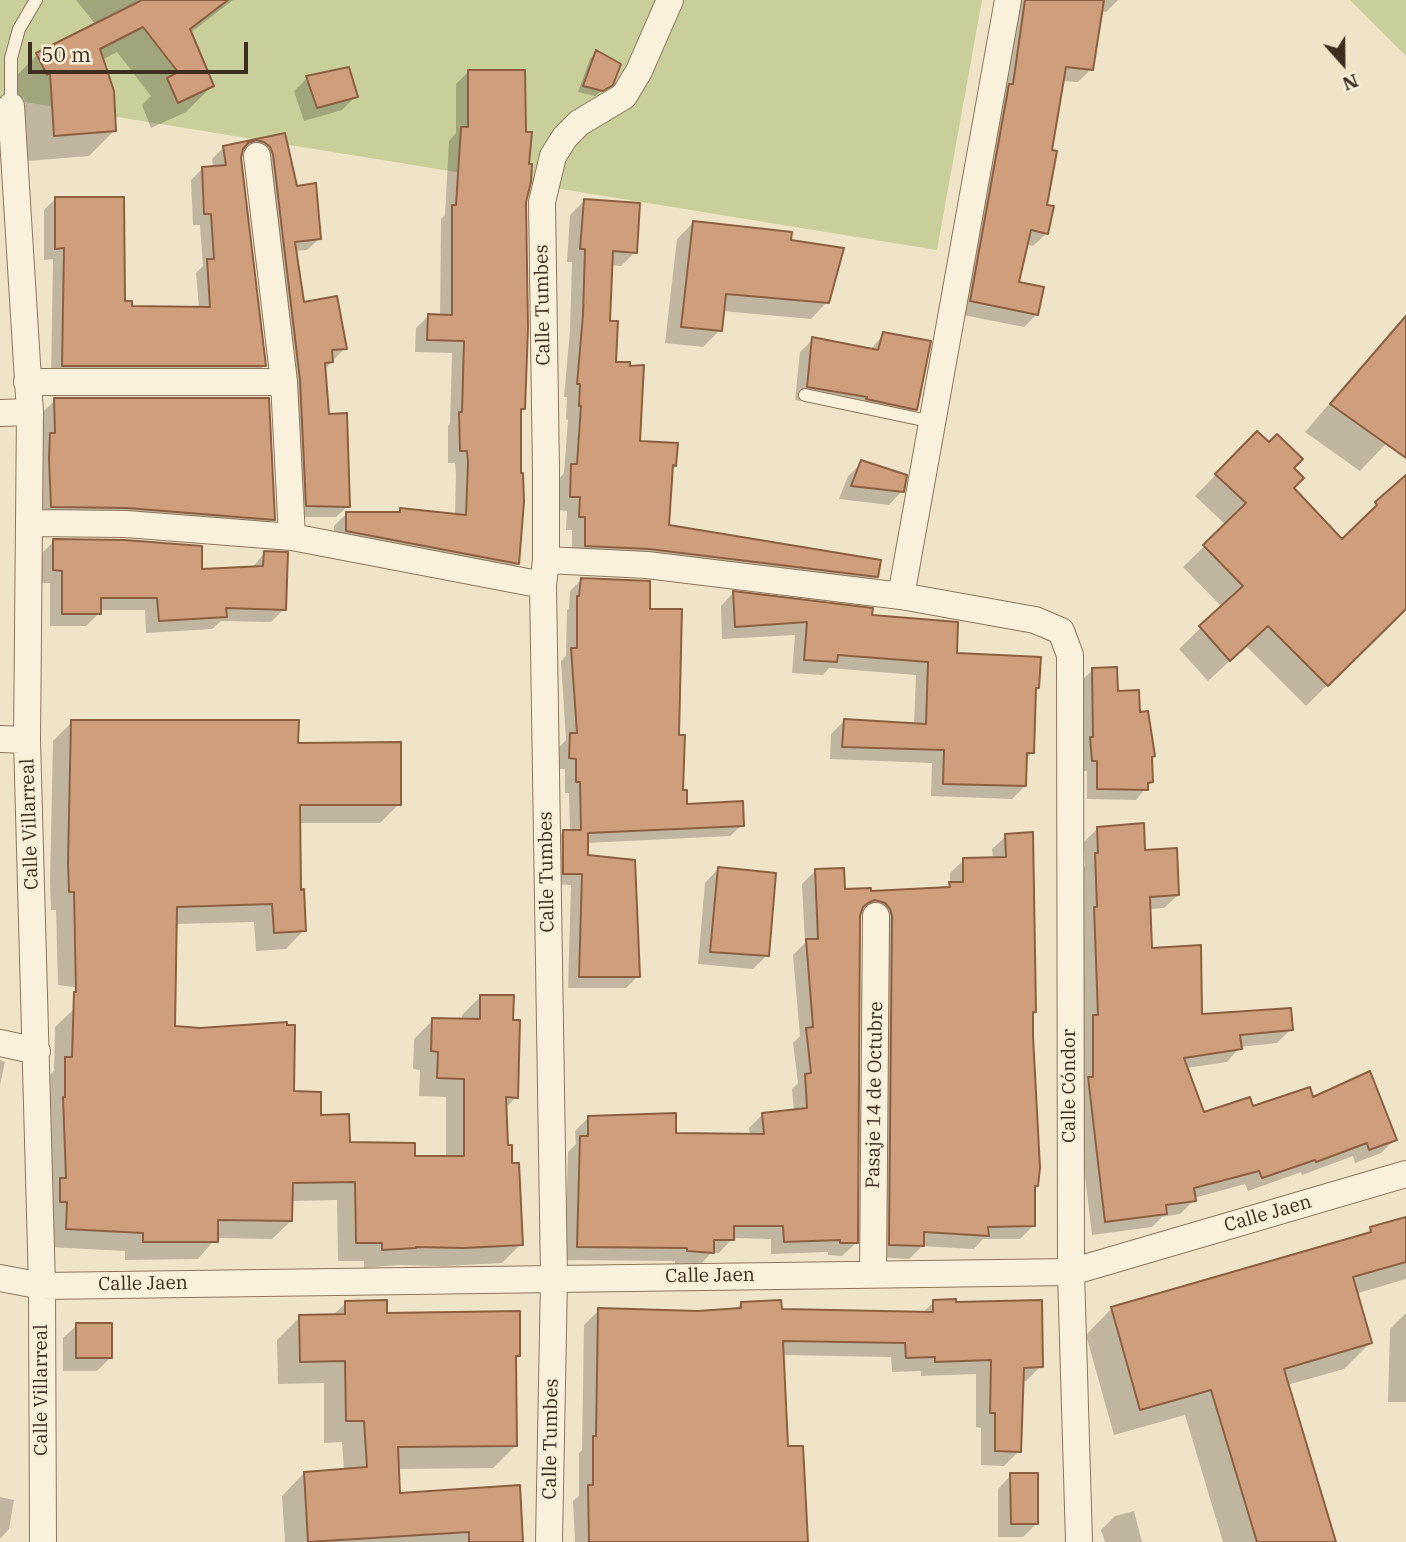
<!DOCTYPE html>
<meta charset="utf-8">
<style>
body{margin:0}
#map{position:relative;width:1406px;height:1542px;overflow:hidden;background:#f0e4c8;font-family:"IBM Plex Serif",serif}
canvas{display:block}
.north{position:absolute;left:1308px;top:28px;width:70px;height:70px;-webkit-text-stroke:5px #f7eed8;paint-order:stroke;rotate:159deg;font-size:19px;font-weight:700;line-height:28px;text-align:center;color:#3d2e20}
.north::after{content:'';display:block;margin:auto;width:24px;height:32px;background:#3d2e20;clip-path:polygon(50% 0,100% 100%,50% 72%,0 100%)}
.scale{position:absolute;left:28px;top:42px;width:220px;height:32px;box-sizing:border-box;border:4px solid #3d2e20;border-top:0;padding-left:9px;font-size:21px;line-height:24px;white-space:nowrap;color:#3d2e20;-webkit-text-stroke:5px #f7eed8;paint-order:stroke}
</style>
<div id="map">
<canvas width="1406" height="1542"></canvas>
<div class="north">N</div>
<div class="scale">50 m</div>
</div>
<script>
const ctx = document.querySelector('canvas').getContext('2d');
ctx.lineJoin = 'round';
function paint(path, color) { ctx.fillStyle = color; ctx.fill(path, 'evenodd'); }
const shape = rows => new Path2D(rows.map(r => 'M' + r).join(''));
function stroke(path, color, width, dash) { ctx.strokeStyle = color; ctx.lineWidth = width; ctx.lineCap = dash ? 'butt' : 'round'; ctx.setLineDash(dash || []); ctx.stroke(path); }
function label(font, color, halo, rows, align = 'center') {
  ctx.font = font + ' "IBM Plex Serif",serif'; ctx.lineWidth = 5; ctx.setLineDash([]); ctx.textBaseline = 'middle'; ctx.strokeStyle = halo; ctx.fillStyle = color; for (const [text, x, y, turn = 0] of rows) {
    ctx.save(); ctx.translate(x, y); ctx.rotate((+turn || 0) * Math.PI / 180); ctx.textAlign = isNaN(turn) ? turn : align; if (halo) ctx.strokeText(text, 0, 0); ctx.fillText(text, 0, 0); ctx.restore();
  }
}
const green = shape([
 [0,0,982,0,937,250,0,98],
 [1350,0,1406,0,1406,56]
]);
const shadow = shape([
 [76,0,233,0,190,33,212,86,186,112,151,128,142,105,151,96,117,52,102,60,115,130,89,156,28,161,24,97,21,100,11,81,37,55,96,25],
 [1015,0,1118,0,1106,12,1100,11,1091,69,1078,82,1062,81,1045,206,1047,233,1033,246,1026,244,1017,283,1037,314,1024,327,958,314],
 [596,52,611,84,595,96,578,92,590,59],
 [468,72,525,202,523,408,519,412,518,564,505,576,334,543,334,526,347,513,396,514,401,510,455,516,456,475,455,463,448,463,448,426,450,423,452,353,415,352,416,328,428,316,440,316,441,219,445,215,449,141,456,133,456,84],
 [307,78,356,96,342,110,304,121,294,91],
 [283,135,295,188,319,239,307,250,294,251,303,304,345,348,324,370,327,416,348,506,336,517,295,517,251,152,241,151,240,158,264,366,253,377,51,377,53,259,44,260,44,210,55,199,123,302,130,308,199,308,196,273,203,266,200,225,193,225,191,180,203,168,213,167,212,159,224,147],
 [584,201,635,252,621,266,611,265,608,322,614,363,638,442,675,465,671,469,667,527,877,577,863,591,572,559,572,530,566,530,567,511,556,510,558,480,564,473,568,420,566,419,567,397,564,397,570,330,572,262,567,262,570,215],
 [693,223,789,242,827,302,811,319,722,311,720,330,703,347,665,343,677,239],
 [1406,314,1406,423,1360,471,1305,432],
 [884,334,915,409,902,422,854,412,854,410,795,400,800,352,813,339,870,350],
 [55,400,274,519,261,532,39,520,42,413],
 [1257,433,1292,468,1291,488,1342,542,1357,527,1355,525,1406,478,1406,607,1306,706,1246,646,1208,681,1179,649,1222,607,1183,567,1226,525,1195,496],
 [862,462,902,491,889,505,839,499,848,476],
 [54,541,200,571,252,568,265,552,284,609,271,622,221,621,212,629,146,633,145,610,99,610,99,613,86,626,50,626,50,583,41,583,41,554],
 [582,579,648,611,677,737,681,792,685,806,742,825,730,836,586,843,586,857,638,976,626,988,568,988,571,885,552,884,552,843,563,832,570,832,569,793,565,793,565,769,559,769,559,747,566,740,561,661,566,656,567,610,569,608,570,591],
 [733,593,870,616,955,655,1038,687,1035,690,1033,752,1025,760,1025,786,1012,799,931,796,932,763,830,759,831,734,844,721,914,725,916,675,829,668,823,675,792,673,795,635,722,639,721,606],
 [1093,670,1116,693,1150,759,1151,782,1136,800,1087,799,1087,771,1081,771,1082,680],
 [72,722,297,744,399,804,380,823,299,823,299,891,304,930,286,949,256,951,254,922,175,924,173,1027,292,1093,348,1144,413,1158,446,1157,446,1097,419,1096,420,1070,413,1069,414,1039,433,1020,462,1021,462,1015,481,996,512,1022,516,1097,505,1109,506,1147,521,1244,502,1263,444,1266,398,1265,364,1268,364,1261,338,1261,337,1200,291,1201,291,1221,272,1239,216,1238,198,1259,125,1260,125,1251,48,1247,47,1078,54,1071,55,1027,74,1009,119,993,58,985,56,910,51,910,50,882,53,741],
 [1098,828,1143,852,1178,895,1164,908,1149,909,1150,949,1200,1016,1291,1029,1277,1043,1240,1047,1227,1062,1186,1068,1203,1114,1312,1099,1395,1139,1381,1153,1355,1163,1353,1156,1302,1175,1301,1172,1248,1191,1245,1184,1194,1198,1194,1200,1180,1214,1162,1217,1152,1227,1092,1235,1075,1093,1080,1031,1084,1026,1081,923,1084,919,1082,869,1085,866,1084,842],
 [1006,836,1034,1012,1031,1015,1037,1185,1033,1188,1034,1225,1020,1239,983,1239,974,1249,922,1246,909,1259,876,1257,871,916,861,913,859,914,856,1243,842,1256,828,1255,828,1252,771,1254,771,1239,733,1238,719,1253,711,1253,699,1266,675,1264,675,1261,565,1260,568,1152,576,1144,575,1131,589,1117,675,1134,750,1135,749,1128,763,1114,794,1111,792,1089,798,1083,793,1043,800,1036,793,955,805,943,802,884,815,871,843,891,869,893,945,889,950,884,950,873,964,860,993,859,992,849],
 [718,869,767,955,753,969,698,964,705,883],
 [0,1060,5,1062,0,1085],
 [1406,1219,1406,1279,1314,1306,1370,1343,1344,1369,1287,1385,1335,1542,1223,1542,1185,1415,1114,1435,1086,1335,1111,1309,1364,1236,1371,1229],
 [934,1302,1041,1366,1026,1381,1021,1381,1019,1451,1004,1466,981,1465,981,1428,976,1427,976,1374,921,1376,921,1371,892,1372,891,1357,782,1355,786,1448,807,1542,575,1542,573,1501,579,1496,579,1453,582,1450,584,1325,599,1310,698,1312,735,1310,741,1303,780,1311,921,1314],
 [346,1303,518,1355,515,1359,515,1446,493,1468,397,1469,398,1495,522,1542,285,1542,282,1496,304,1473,344,1470,342,1442,324,1443,324,1383,278,1384,277,1340,300,1317,332,1316],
 [1406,1313,1406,1402,1388,1402,1390,1329],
 [77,1325,111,1357,97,1371,63,1371,63,1338],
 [1011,1475,1036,1524,1023,1537,998,1537,998,1489],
 [0,1497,14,1500,9,1529,0,1539],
 [1134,1511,1142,1542,1105,1542,1101,1530,1115,1516]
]);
const building = shape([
 [142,0,228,0,190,29,214,86,178,103,167,78,178,72,143,27,100,49,114,91,116,131,54,136,50,73,47,75,36,53,142,0],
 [1025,0,1104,0,1093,70,1066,67,1052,150,1057,151,1047,205,1054,206,1048,234,1031,230,1019,282,1044,287,1038,315,970,301,1009,84,1013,84,1025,0],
 [596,50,621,64,613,85,603,91,583,86,596,50],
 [349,67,358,97,317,108,306,76,349,67],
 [468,70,525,70,526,132,532,132,529,164,532,164,531,182,526,202,528,328,525,409,521,409,521,473,523,473,524,502,519,564,346,531,346,512,400,512,400,508,466,515,468,462,467,451,460,451,459,412,462,412,464,341,427,340,428,314,452,315,452,205,456,205,461,127,468,127,468,70],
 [285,133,297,186,316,183,321,239,295,242,304,302,337,296,347,349,332,350,333,362,325,363,329,414,347,413,350,507,306,506,300,380,273,154,270,147,264,142,256,140,248,143,243,149,241,158,266,366,62,366,64,248,55,249,55,197,124,197,125,301,132,301,132,306,210,307,207,259,214,259,211,214,204,214,202,167,226,165,223,146,285,133],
 [584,199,640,203,637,253,613,251,610,321,618,321,616,362,630,362,630,366,644,365,640,441,678,443,676,466,673,465,669,525,881,560,878,577,649,549,585,546,585,517,579,517,580,497,570,497,571,464,577,464,581,406,579,406,580,384,577,384,583,315,585,249,580,249,584,199],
 [693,221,792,232,791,240,844,248,829,303,726,294,722,331,681,327,693,221],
 [1406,316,1406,458,1330,404,1406,316],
 [883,332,931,341,917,410,866,399,867,397,807,387,812,337,878,350,883,332],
 [54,398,269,398,275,520,127,508,51,507,49,459,50,433,55,433,54,398],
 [1257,431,1269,442,1277,434,1303,459,1294,468,1304,478,1294,488,1342,539,1377,505,1375,502,1406,475,1406,609,1328,686,1268,626,1230,661,1199,626,1243,586,1203,545,1246,503,1215,474,1257,431],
 [861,460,907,475,904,492,851,486,861,460],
 [53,539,125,540,202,546,202,569,263,566,264,551,288,552,286,610,226,608,227,617,159,621,157,598,101,598,101,614,62,614,62,571,53,570,53,539],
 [581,578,650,581,650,609,682,609,679,735,685,735,683,790,687,790,687,804,743,801,744,826,588,833,588,855,635,860,640,977,579,977,582,874,563,874,563,830,581,830,580,782,576,782,576,759,569,758,570,733,577,733,571,648,577,648,577,596,579,596,581,578],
 [733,591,873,608,872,615,958,622,957,653,1041,657,1039,688,1036,688,1034,753,1027,753,1026,786,943,784,944,750,842,747,844,719,926,724,928,662,838,655,837,662,804,660,807,622,735,627,733,591],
 [1117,667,1118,691,1139,690,1140,712,1148,711,1155,756,1152,757,1153,782,1148,783,1148,790,1097,789,1097,761,1092,761,1090,737,1093,737,1092,668,1117,667],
 [71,720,299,720,298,743,401,742,401,805,300,805,301,890,304,889,306,931,274,933,272,904,177,907,175,1026,200,1028,287,1022,287,1025,295,1025,294,1091,321,1092,321,1115,349,1114,350,1142,415,1143,415,1156,464,1156,464,1079,437,1078,438,1052,431,1051,432,1018,480,1019,480,995,514,995,513,1020,520,1020,518,1098,506,1097,508,1145,512,1145,512,1163,519,1163,523,1245,464,1248,416,1247,416,1248,382,1250,382,1243,356,1243,355,1182,293,1183,292,1221,218,1220,218,1242,143,1242,143,1233,66,1229,67,1202,60,1202,60,1178,66,1178,63,1097,65,1097,65,1057,72,1057,74,992,76,992,74,892,69,892,68,862,71,720],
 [1144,823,1145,850,1177,848,1179,895,1150,897,1152,948,1201,945,1202,1014,1291,1008,1293,1030,1240,1035,1242,1049,1184,1058,1204,1112,1250,1097,1253,1106,1310,1087,1313,1097,1370,1071,1397,1140,1369,1150,1367,1143,1316,1162,1315,1160,1262,1178,1259,1171,1194,1188,1196,1201,1166,1205,1167,1214,1105,1222,1088,1077,1093,1077,1093,1015,1098,1015,1094,907,1097,907,1095,853,1098,853,1097,827,1144,823],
 [1033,832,1036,1012,1033,1012,1033,1036,1040,1168,1038,1186,1035,1186,1035,1226,988,1227,989,1236,924,1232,924,1246,889,1245,892,916,890,909,885,903,875,900,868,903,863,907,860,916,858,1243,840,1243,840,1240,784,1242,783,1226,734,1226,734,1240,714,1240,714,1253,687,1251,687,1248,577,1247,580,1136,588,1136,588,1116,676,1113,676,1133,764,1134,762,1113,807,1108,805,1074,811,1073,806,1028,813,1027,806,939,818,939,815,869,844,868,845,889,871,888,871,891,950,887,949,882,963,882,963,858,1006,857,1005,834,1033,832],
 [718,867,776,873,769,956,710,952,718,867],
 [1406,1217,1406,1262,1353,1277,1372,1343,1284,1369,1336,1542,1257,1542,1211,1390,1140,1410,1111,1307,1371,1232,1370,1227,1406,1217],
 [956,1299,956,1302,1042,1300,1043,1367,1024,1368,1021,1452,995,1451,995,1413,990,1413,991,1360,935,1362,935,1357,906,1358,905,1343,783,1341,788,1446,803,1446,808,1542,589,1542,588,1485,593,1485,593,1436,596,1436,598,1308,698,1311,741,1308,741,1302,781,1300,782,1309,933,1312,933,1300,956,1299],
 [387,1300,387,1313,520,1311,520,1356,516,1356,517,1446,398,1447,400,1493,520,1485,523,1542,469,1542,469,1532,308,1542,304,1472,367,1467,364,1421,346,1421,345,1361,300,1362,299,1315,345,1314,345,1301,387,1300],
 [76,1323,112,1323,112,1358,76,1358,76,1323],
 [1010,1473,1038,1473,1038,1524,1011,1524,1010,1473]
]);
const lane = shape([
 [11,106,11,58,19,29,36,0],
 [805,395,933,422]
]);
const street = shape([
 [11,106,30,412,27,740,42,1286,43,1542],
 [257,156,284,382,292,537],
 [27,382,284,382],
 [0,413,30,412],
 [30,523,126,524,292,537,543,585],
 [546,560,647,565,901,596,1035,620,1061,631,1070,655,1071,1272,1079,1542],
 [901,596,1008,0],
 [0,739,27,740],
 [0,1043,37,1051],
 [873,1274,876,916],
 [0,1278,42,1286,1071,1272,1406,1174],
 [549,1542,554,1278,543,585,546,560,546,472,542,202,553,156,565,137,579,123,624,96,639,71,670,0]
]);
const streetNames = [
 ["Calle Tumbes",543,305,-91],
 ["Calle Villarreal",30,824,-92],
 ["Calle Tumbes",547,872,-91],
 ["Calle Cóndor",1070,1086,-90],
 ["Pasaje 14 de Octubre",875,1095,-89],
 ["Calle Jaen",1268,1214,-16],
 ["Calle Jaen",710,1276,-1],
 ["Calle Jaen",143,1284,-1],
 ["Calle Villarreal",42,1390,-90],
 ["Calle Tumbes",551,1439,-89]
];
paint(green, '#c9cf9b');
paint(shadow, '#0003');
paint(building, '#cf9f7d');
stroke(building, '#8d5f41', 2);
stroke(lane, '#8d765c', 14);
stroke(street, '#8d765c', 28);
stroke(lane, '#faf1dc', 12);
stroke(street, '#faf1dc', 26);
label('19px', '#3d2e20', '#f7eed8', streetNames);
</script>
